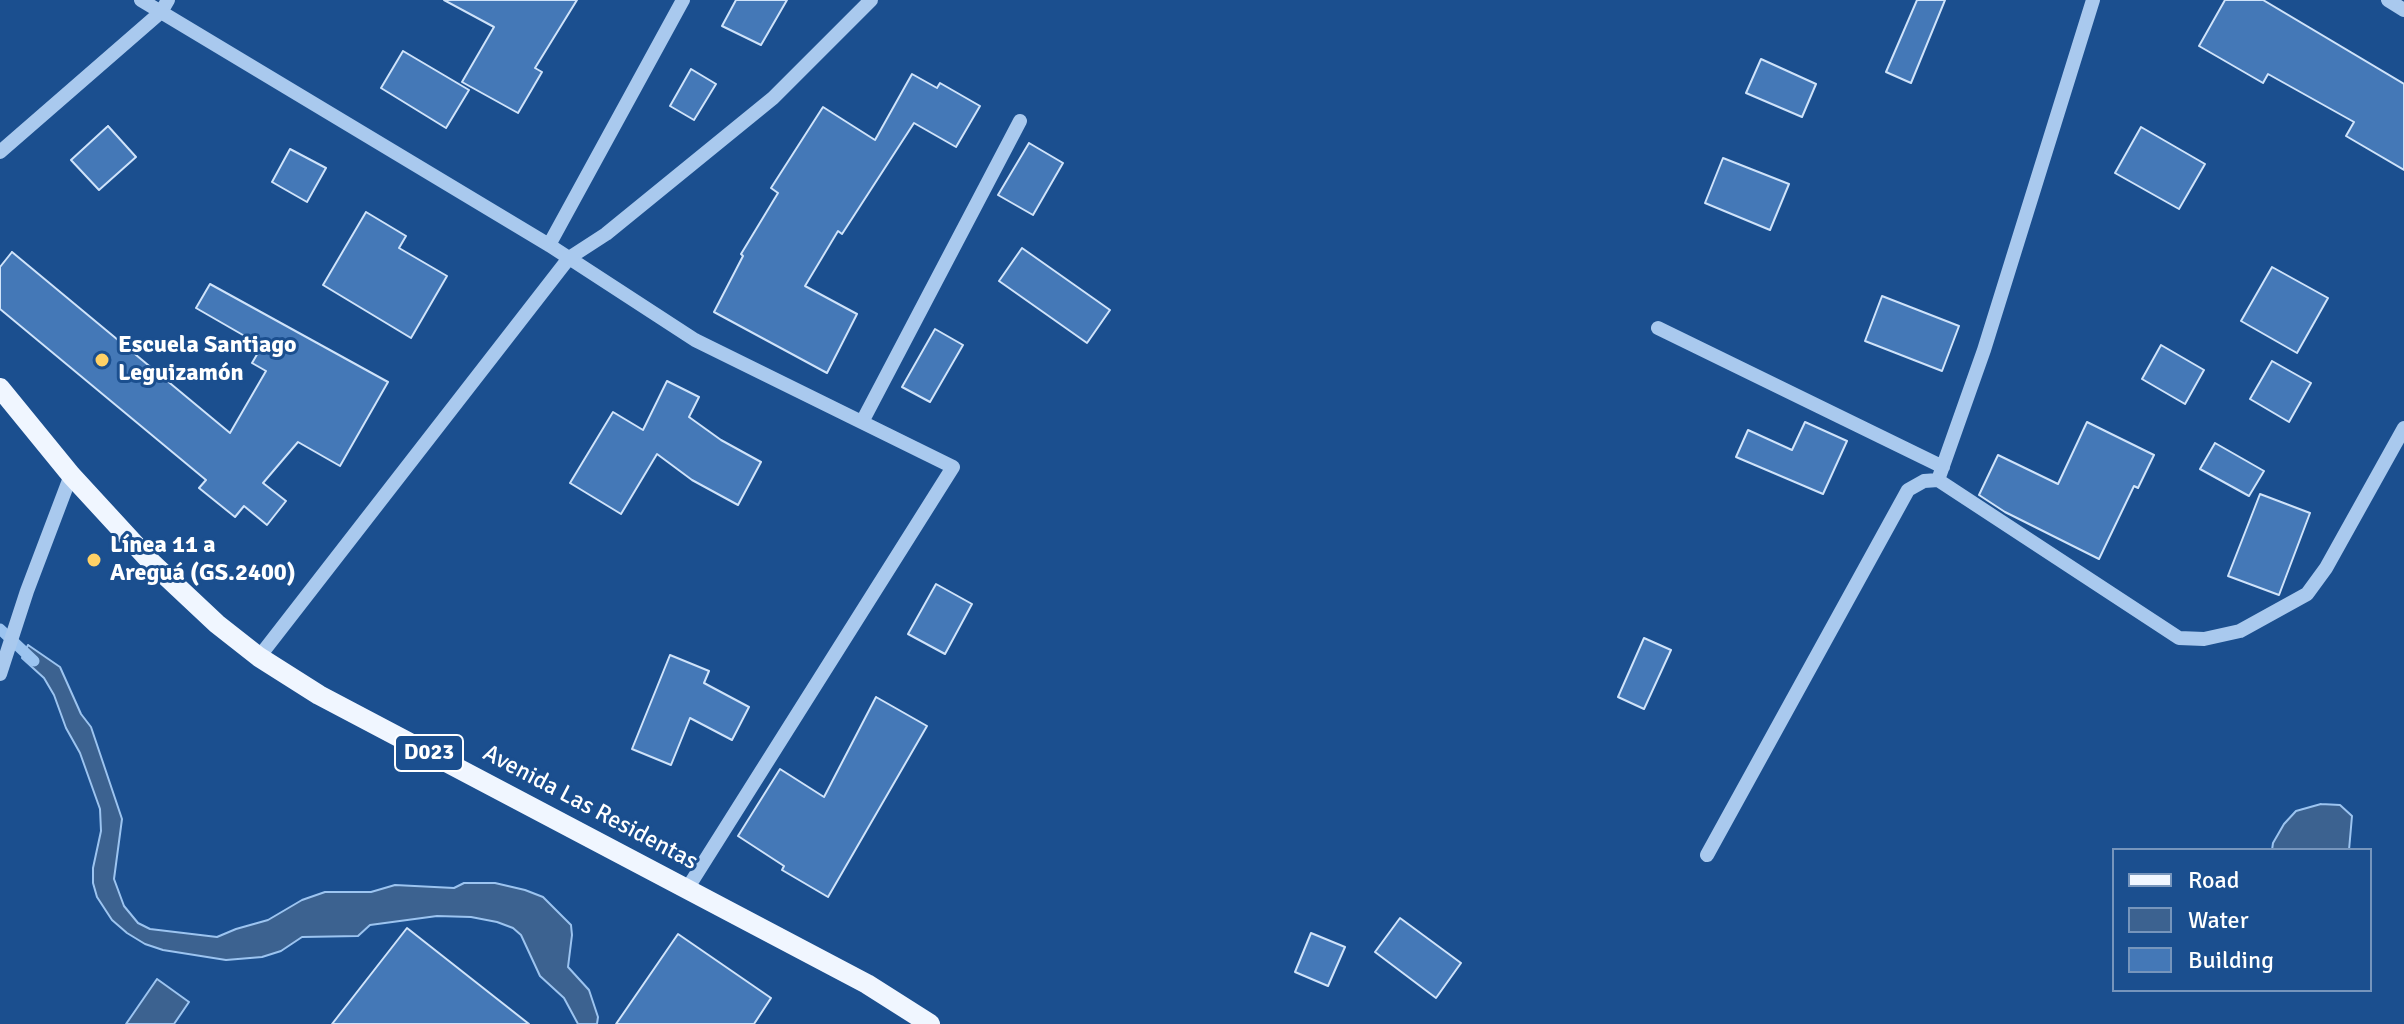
<!DOCTYPE html>
<meta charset="utf-8">
<style>
body{margin:0}
#map{position:relative;width:2404px;height:1024px;overflow:hidden;background:#1b4f8f;font-family:Signika,sans-serif}
canvas{display:block}
.legend{position:absolute;left:2112px;top:848px;width:260px;height:144px;box-sizing:border-box;background:#1b4f8f;border:2px solid #7695bc;margin:0;padding:10px 14px;list-style:none;font-size:24px;color:#fff}
.legend li{display:flex;align-items:center;gap:16px;height:40px}
.legend b{width:40px;border:2px solid #7695bc}
</style>
<div id="map">
<canvas width="2404" height="1024"></canvas>
<ul class="legend">
<li><b style="height:10px;background:#f0f6ff"></b>Road</li>
<li><b style="height:22px;background:#3c6290"></b>Water</li>
<li><b style="height:22px;background:#4478b7"></b>Building</li>
</ul>
</div>
<script>
const ctx = document.querySelector('canvas').getContext('2d');
ctx.lineJoin = 'round';
function paint(path, color) { ctx.fillStyle = color; ctx.fill(path, 'evenodd'); }
const shape = rows => new Path2D(rows.map(r => 'M' + r).join(''));
function stroke(path, color, width, dash) { ctx.strokeStyle = color; ctx.lineWidth = width; ctx.lineCap = dash ? 'butt' : 'round'; ctx.setLineDash(dash || []); ctx.stroke(path); }
function label(font, color, halo, rows, align = 'center') {
  ctx.font = font + ' Signika,sans-serif'; ctx.lineWidth = 6; ctx.setLineDash([]); ctx.textBaseline = 'middle'; ctx.strokeStyle = halo; ctx.fillStyle = color; for (const [text, x, y, turn = 0] of rows) {
    ctx.save(); ctx.translate(x, y); ctx.rotate((+turn || 0) * Math.PI / 180); ctx.textAlign = isNaN(turn) ? turn : align; if (halo) ctx.strokeText(text, 0, 0); ctx.fillText(text, 0, 0); ctx.restore();
  }
}
const water = shape([
 [28,645,60,667,81,714,91,727,122,819,114,879,124,906,138,923,150,929,217,937,236,929,268,920,302,900,325,892,371,892,395,885,454,888,464,883,495,883,525,890,543,897,571,925,572,935,568,967,589,990,598,1017,597,1024,578,1024,564,998,540,976,521,935,513,928,497,922,471,917,437,916,370,925,358,936,302,937,281,951,262,957,226,960,163,950,145,944,127,933,112,920,97,897,93,883,93,868,101,831,100,809,80,753,66,728,54,695,44,678,22,658,28,645],
 [2321,804,2340,805,2352,816,2349,850,2272,850,2273,843,2284,824,2296,811,2321,804],
 [157,979,189,1002,174,1024,126,1024,157,979]
]);
const stream = shape([
 [0,629,34,661]
]);
const building = shape([
 [444,0,577,0,535,68,542,72,518,113,462,82,494,27,444,0],
 [736,0,787,0,761,45,722,26,736,0],
 [1917,0,1945,0,1911,83,1886,72,1917,0],
 [2225,0,2263,0,2404,84,2404,170,2346,136,2354,122,2268,74,2263,83,2199,46,2225,0],
 [403,51,469,90,446,128,381,88,403,51],
 [1761,59,1816,84,1802,117,1746,93,1761,59],
 [691,69,716,84,694,120,670,106,691,69],
 [912,74,937,88,940,83,980,106,956,147,914,123,842,234,838,231,805,286,857,314,827,373,714,312,743,256,741,254,778,193,771,188,823,107,875,140,912,74],
 [108,126,136,157,99,190,71,160,108,126],
 [2141,127,2205,164,2179,209,2115,173,2141,127],
 [1029,143,1063,163,1033,215,998,195,1029,143],
 [290,149,326,168,307,202,272,182,290,149],
 [1723,158,1789,184,1770,230,1705,203,1723,158],
 [366,212,406,236,399,248,447,276,411,338,323,285,366,212],
 [1022,248,1110,310,1087,343,999,281,1022,248],
 [12,252,230,433,266,371,252,363,262,346,196,308,210,284,388,382,340,466,298,442,263,483,286,501,267,525,244,506,235,517,199,488,206,480,0,309,0,267,12,252],
 [2272,267,2328,298,2297,353,2241,321,2272,267],
 [1882,296,1959,326,1942,371,1865,341,1882,296],
 [935,329,963,345,930,402,902,387,935,329],
 [2161,345,2204,370,2185,404,2142,379,2161,345],
 [2272,361,2311,383,2289,422,2250,399,2272,361],
 [667,381,699,397,689,417,721,440,761,462,738,505,692,480,657,454,621,514,570,483,613,412,643,430,667,381],
 [1805,422,1847,441,1823,494,1736,457,1748,430,1792,450,1805,422],
 [2087,422,2154,455,2138,488,2134,486,2099,559,2005,512,1979,495,1998,455,2058,484,2087,422],
 [2215,443,2264,471,2249,496,2200,469,2215,443],
 [2260,494,2310,513,2279,595,2228,576,2260,494],
 [936,584,972,604,945,654,908,634,936,584],
 [1644,638,1671,650,1644,709,1618,697,1644,638],
 [670,655,709,671,704,683,749,707,732,740,690,718,671,765,632,749,670,655],
 [876,697,927,726,828,897,782,870,784,866,738,836,780,769,824,797,876,697],
 [1400,918,1461,963,1436,998,1375,952,1400,918],
 [407,928,529,1024,332,1024,407,928],
 [1311,933,1345,947,1328,986,1295,972,1311,933],
 [678,934,771,998,754,1024,616,1024,678,934]
]);
const minor = shape([
 [141,0,549,245,695,340,953,467,687,889],
 [2388,0,2404,10],
 [0,152,161,12,168,0],
 [549,245,683,0],
 [1658,328,1943,467],
 [862,422,1020,121],
 [1938,480,1984,350,2093,0],
 [259,657,569,258,606,234,773,98,871,0],
 [0,674,27,591,71,475],
 [1707,855,1908,490,1924,481,1938,480,2179,638,2204,639,2240,631,2307,594,2326,568,2404,428]
]);
const major = shape([
 [0,388,71,475,152,563,217,624,259,657,319,695,867,984,930,1024]
]);
const markers = [
 [102,360,8,"#ffd166"],
 [94,560,8,"#ffd166"]
];
const shields = [
 [429,753,68]
];
const shieldNames = [
 ["D023",429,753]
];
const poiNames = [
 ["Escuela Santiago",118,346],
 ["Leguizamón",118,374],
 ["Línea 11 a",110,546],
 ["Areguá (GS.2400)",110,574]
];
const streetNames = [
 ["Avenida Las Residentas",590,808,28]
];
paint(water, '#3c6290');
stroke(water, '#9cc4f0', 2);
stroke(stream, '#9cc4f0', 11);
paint(building, '#4478b7');
stroke(building, '#cfe3fa', 2);
stroke(minor, '#a9c9ee', 14);
stroke(major, '#f0f6ff', 20);
for (const [x, y, r, color] of markers) { const dot = new Path2D(); dot.arc(x, y, r, 0, 2 * Math.PI); ctx.fillStyle = color; ctx.fill(dot); stroke(dot, '#1b4f8f', 3); }
for (const [x, y, w] of shields) { const box = new Path2D(); box.roundRect(x - w / 2, y - 18, w, 36, 6); ctx.fillStyle = '#1b4f8f'; ctx.fill(box); stroke(box, '#fff', 2); }
label('bold 22px', '#fff', null, shieldNames);
label('bold 24px', '#fff', '#1b4f8f', poiNames, 'left');
label('24px', '#fff', '#1b4f8f', streetNames);
</script>
